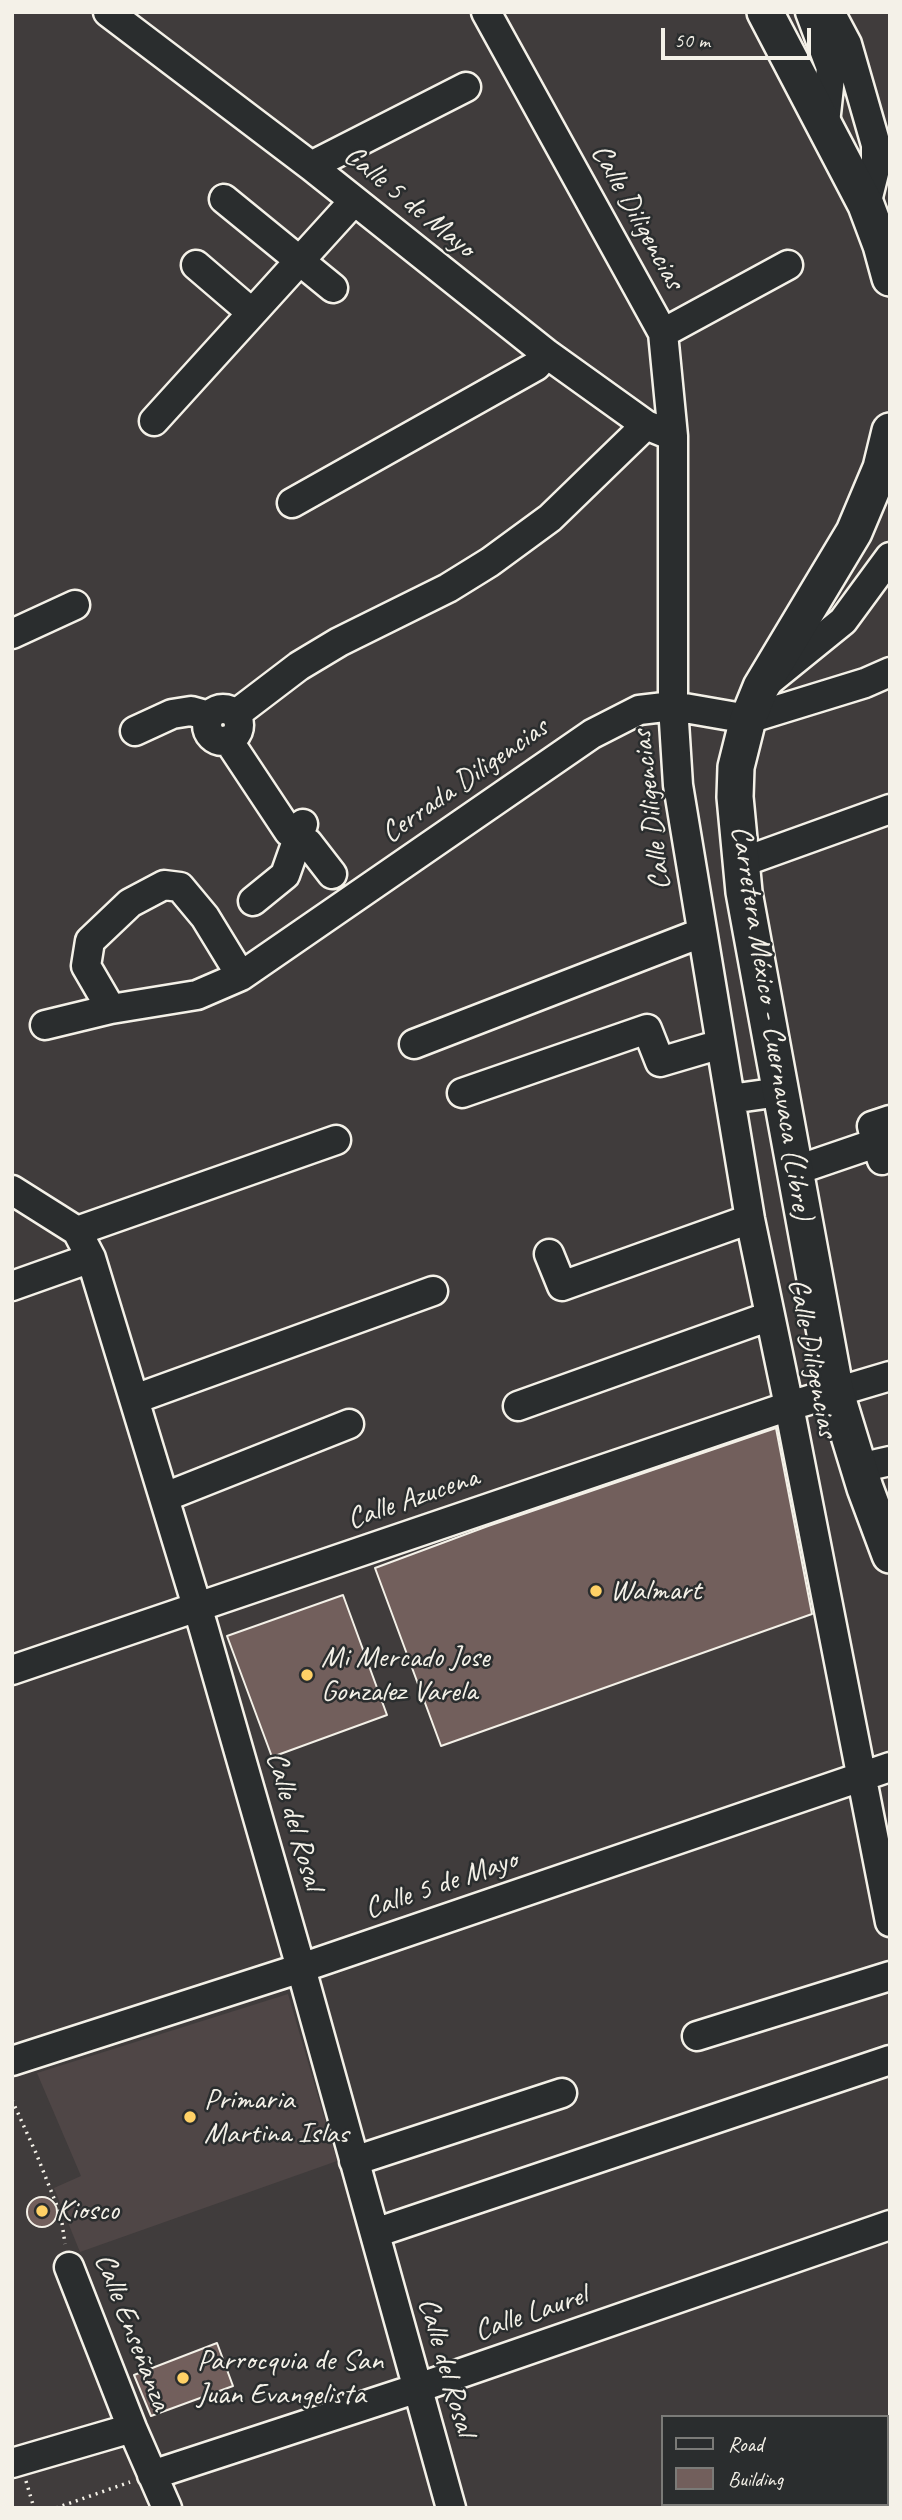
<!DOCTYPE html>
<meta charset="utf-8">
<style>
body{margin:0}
#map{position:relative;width:902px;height:2520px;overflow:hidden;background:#403c3c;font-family:Caveat,sans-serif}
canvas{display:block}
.frame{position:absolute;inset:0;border:14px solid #f4f1e8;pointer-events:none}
.legend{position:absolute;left:661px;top:2415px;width:228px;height:91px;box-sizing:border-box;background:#2a2d2e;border:2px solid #7b7b78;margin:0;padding:9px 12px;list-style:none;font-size:21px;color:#f4f1e8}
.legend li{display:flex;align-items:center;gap:14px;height:35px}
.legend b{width:35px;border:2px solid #7b7b78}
.scale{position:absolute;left:661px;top:28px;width:150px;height:32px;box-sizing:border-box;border:4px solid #f4f1e8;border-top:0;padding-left:9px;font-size:21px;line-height:24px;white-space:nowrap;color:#f4f1e8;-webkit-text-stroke:5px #2a2d2e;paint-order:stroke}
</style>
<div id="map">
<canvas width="902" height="2520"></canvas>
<div class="frame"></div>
<ul class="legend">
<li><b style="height:9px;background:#2a2d2e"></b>Road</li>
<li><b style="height:19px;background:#725f5c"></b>Building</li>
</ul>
<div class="scale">50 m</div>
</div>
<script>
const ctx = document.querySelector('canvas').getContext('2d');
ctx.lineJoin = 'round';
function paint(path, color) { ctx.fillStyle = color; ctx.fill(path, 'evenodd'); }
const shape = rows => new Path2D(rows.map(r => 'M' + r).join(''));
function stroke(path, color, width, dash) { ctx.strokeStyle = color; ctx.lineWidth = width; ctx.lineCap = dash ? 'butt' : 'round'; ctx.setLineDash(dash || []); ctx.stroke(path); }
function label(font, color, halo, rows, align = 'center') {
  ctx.font = font + ' Caveat,sans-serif'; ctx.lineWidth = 5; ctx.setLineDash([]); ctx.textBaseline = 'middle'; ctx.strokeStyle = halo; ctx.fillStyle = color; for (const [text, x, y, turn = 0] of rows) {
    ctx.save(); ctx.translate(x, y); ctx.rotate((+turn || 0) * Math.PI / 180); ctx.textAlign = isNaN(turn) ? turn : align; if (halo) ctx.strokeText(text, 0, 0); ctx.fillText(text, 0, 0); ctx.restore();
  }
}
const built = shape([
 [288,1994,337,2161,80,2252,54,2188,81,2176,37,2073]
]);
const building = shape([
 [776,1428,812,1614,441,1746,375,1568,488,1526,776,1428],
 [343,1595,387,1715,272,1757,227,1636,343,1595],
 '27 2212a15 15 0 1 1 30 0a15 15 0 1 1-30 0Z',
 [217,2343,233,2386,151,2416,134,2375,217,2343]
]);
const path = shape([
 [12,2100,36,2153,61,2216,65,2244],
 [26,2481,34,2508],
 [56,2508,130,2482]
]);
const minor = shape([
 [108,12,311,166,547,354,646,425,673,436],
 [486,12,663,333,673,436,673,706,678,785,750,1219,789,1406,890,1922],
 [810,12,831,68,825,123],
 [830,12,847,44,876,145,876,165,866,205],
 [311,166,466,87],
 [224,199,333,288],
 [196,265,252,313],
 [663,333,788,265],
 [154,421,354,201],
 [292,503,536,366,547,354],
 [12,634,75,605],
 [769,681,843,621,890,557],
 '207 725a16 16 0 1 1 32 0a16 16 0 1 1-32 0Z',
 [236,714,299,666,339,642,448,588,490,562,550,518,646,425],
 [135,731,172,714,191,711,209,716],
 [228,740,289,832,308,843,332,874],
 [740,863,890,809],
 [253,901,285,875,303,824],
 [111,1009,86,966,90,941,130,903,164,885,180,887,205,917,241,976],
 [45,1025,111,1009,197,995,241,976,592,734,639,710,673,706,748,719,865,683,890,672],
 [414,1044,701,933],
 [462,1093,647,1029,660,1062,721,1044],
 [730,1099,780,1092],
 [876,1143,872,1126,890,1120],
 [794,1171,876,1143,882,1160,890,1157],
 [12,1190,77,1231,91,1258,203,1626,301,1968,451,2508],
 [77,1231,336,1140],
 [549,1254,562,1286,750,1219],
 [12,1286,91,1258],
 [135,1399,433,1291],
 [518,1406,770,1316],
 [859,1468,890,1461],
 [165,1497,349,1424],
 [12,1670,789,1406,890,1376],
 [697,2036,890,1976],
 [12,2061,301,1968,890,1767],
 [354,2161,562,2093],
 [375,2233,890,2060],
 [69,2267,132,2428,167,2508],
 [886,2442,890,2441],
 [12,2463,132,2428],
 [152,2475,418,2388,890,2225],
 [732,2508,740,2504]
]);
const major = shape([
 [765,12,866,205,881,245,890,278],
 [890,431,881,468,854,532,761,687,748,719,736,767,735,797,744,892,836,1393,865,1488,890,1555]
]);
const markers = [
 [596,1591,7,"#ffd166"],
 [307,1675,7,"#ffd166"],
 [190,2117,7,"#ffd166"],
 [42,2211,7,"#ffd166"],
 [183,2378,7,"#ffd166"]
];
const streetNames = [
 ["Calle 5 de Mayo",409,202,39],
 ["Calle Diligencias",637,217,61],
 ["Cerrada Diligencias",465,781,-35],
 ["Calle Diligencias",652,810,-97],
 ["Carretera México - Cuernavaca (Libre)",771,1023,81],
 ["Calle Diligencias",812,1358,79],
 ["Calle Azucena",413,1499,-19],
 ["Calle del Rosal",294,1821,74],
 ["Calle 5 de Mayo",441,1885,-19],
 ["Calle Laurel",531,2314,-19],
 ["Calle Enseñanza",132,2332,69],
 ["Calle del Rosal",446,2367,74]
];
const poiNames = [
 ["Walmart",610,1591],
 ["Mi Mercado Jose",321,1658],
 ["Gonzalez Varela",321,1692],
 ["Primaria",204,2100],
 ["Martina Islas",204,2134],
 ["Kiosco",56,2211],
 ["Parrocquia de San",197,2361],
 ["Juan Evangelista",197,2395]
];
paint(built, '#4f4646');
paint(building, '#725f5c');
stroke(building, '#f4f1e8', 2);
stroke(minor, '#f4f1e8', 33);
stroke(major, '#f4f1e8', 40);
stroke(path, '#f4f1e8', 3.5, [2, 5]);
stroke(minor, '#2a2d2e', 28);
stroke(major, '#2a2d2e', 35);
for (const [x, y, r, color] of markers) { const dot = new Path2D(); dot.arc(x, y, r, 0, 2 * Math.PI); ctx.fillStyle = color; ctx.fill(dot); stroke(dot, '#2a2d2e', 2.5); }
label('30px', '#f4f1e8', '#2a2d2e', streetNames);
label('30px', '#f4f1e8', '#2a2d2e', poiNames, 'left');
</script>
